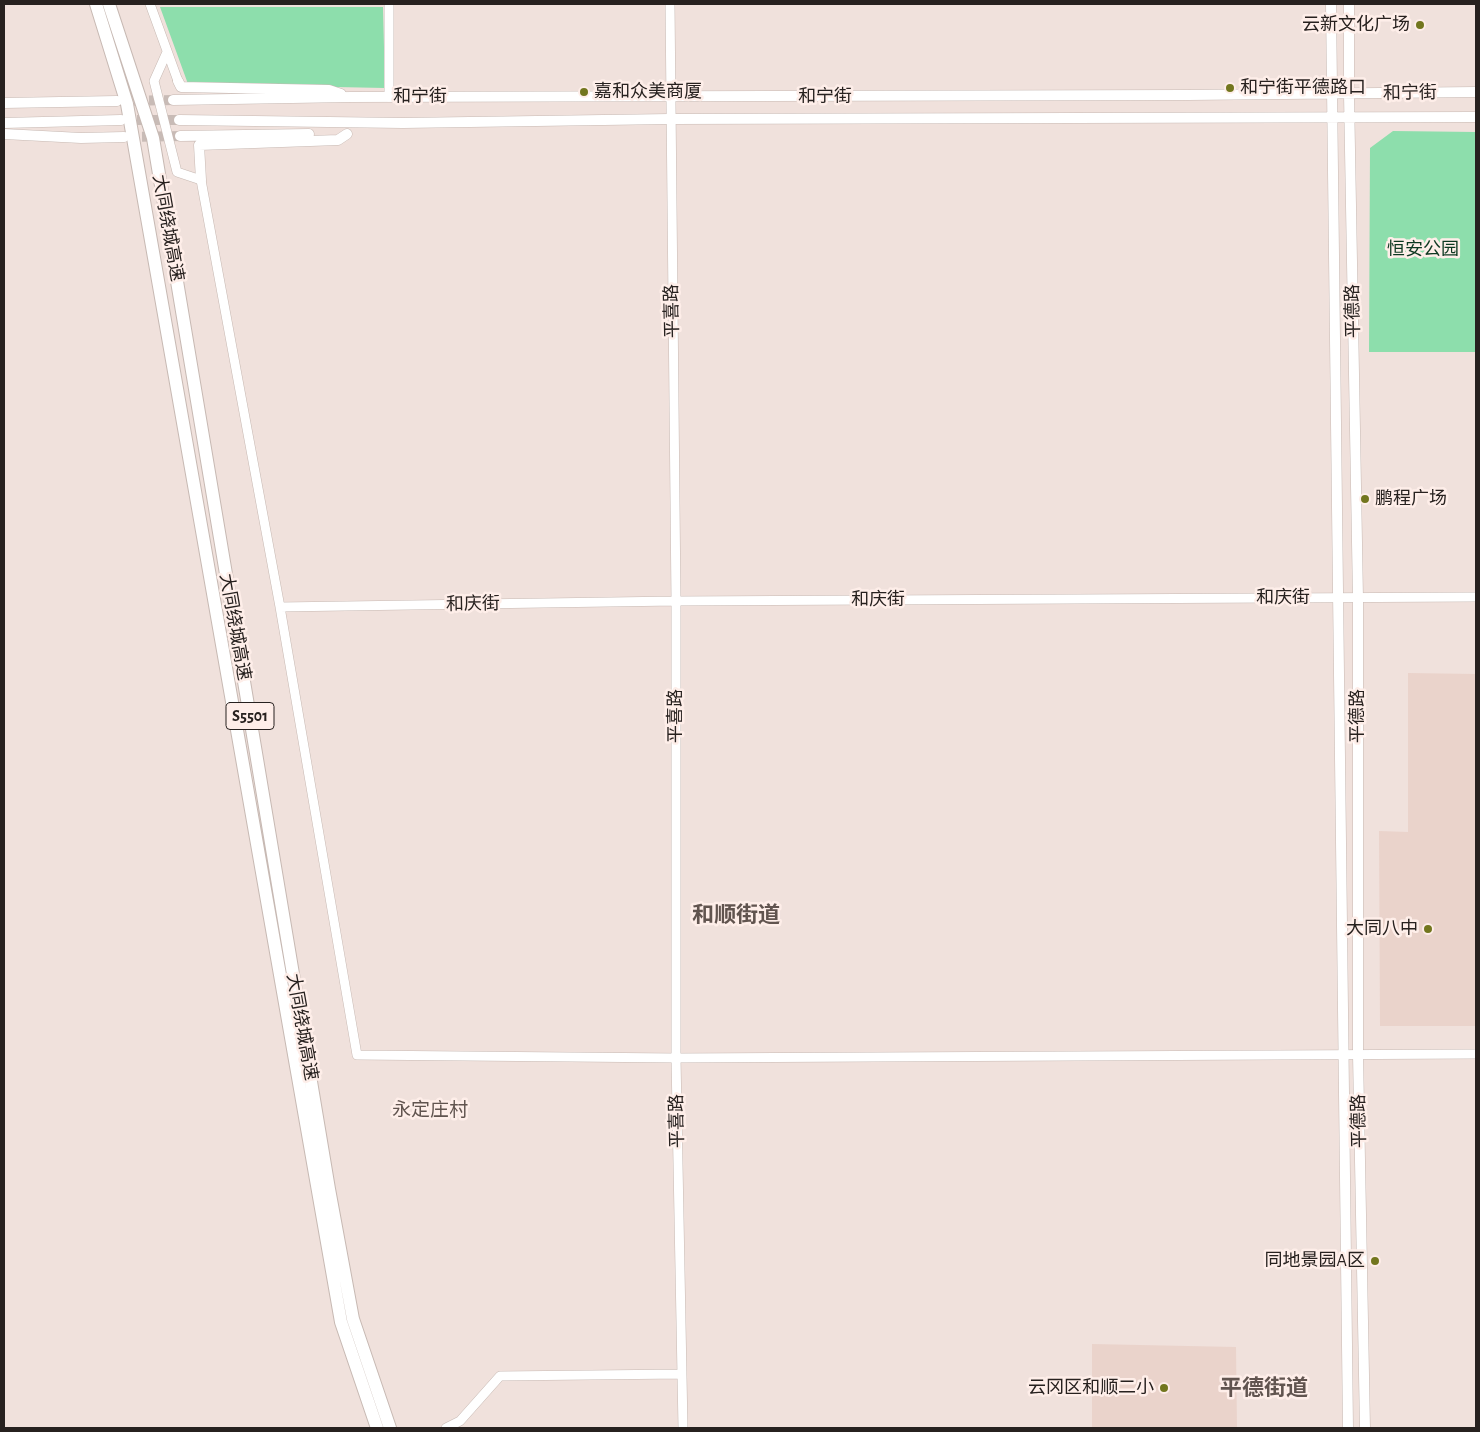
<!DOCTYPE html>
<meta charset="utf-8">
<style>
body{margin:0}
#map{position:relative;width:1480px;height:1432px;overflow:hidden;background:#f0e1dc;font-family:"Alegreya Sans",sans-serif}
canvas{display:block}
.frame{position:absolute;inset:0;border:5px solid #27211f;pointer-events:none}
</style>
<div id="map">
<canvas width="1480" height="1432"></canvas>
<div class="frame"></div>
</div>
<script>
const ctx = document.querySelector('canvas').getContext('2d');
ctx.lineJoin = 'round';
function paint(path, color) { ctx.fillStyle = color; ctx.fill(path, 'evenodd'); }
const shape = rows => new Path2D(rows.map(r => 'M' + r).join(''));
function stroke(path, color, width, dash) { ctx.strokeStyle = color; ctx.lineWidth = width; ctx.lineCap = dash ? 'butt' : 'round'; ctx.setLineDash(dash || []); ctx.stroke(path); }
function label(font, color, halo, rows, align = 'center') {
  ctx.font = font + ' "Alegreya Sans","Noto Sans SC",sans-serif'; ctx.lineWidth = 5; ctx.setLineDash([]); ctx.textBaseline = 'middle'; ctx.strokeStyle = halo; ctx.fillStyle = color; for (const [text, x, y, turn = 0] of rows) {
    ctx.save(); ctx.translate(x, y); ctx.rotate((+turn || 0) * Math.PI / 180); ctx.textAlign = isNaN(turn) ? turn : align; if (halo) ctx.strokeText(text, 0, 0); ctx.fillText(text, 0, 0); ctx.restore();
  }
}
const built = shape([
 [1408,673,1476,674,1476,1026,1380,1026,1379,831,1408,832],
 [1092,1344,1236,1347,1237,1428,1092,1428]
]);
const green = shape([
 [160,7,383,7,385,88,188,84],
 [1393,131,1476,132,1476,352,1369,352,1370,148]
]);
const majorTunnel = shape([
 [119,101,173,100],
 [122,120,179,120],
 [127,137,180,136]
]);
const minor = shape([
 [150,4,178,81],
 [670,4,676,601,676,1058,683,1428],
 [167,52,154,81,177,172,201,180,280,607,357,1055,676,1058,1476,1054],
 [389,97,389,4],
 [280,607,676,601,1476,597],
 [446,1428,460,1421,500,1376,682,1374]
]);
const major = shape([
 [1331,4,1348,1428],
 [1349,4,1349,94,1358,598,1358,1054,1365,1428],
 [178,81,181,87,329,90,341,94],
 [173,100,351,97,1188,95,1476,92],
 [4,103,117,101],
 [179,120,403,123,670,119,1476,117],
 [4,123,121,120],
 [4,134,81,138,124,137],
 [180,136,309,134],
 [201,180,199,145,338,140,347,134]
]);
const highway = shape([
 [96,4,127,104,341,1322,377,1428],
 [109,4,153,138,329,1189,353,1319,390,1428]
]);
const markers = [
 [1420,25,5,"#72761e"],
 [1230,88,5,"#72761e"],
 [584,92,5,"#72761e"],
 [1365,499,5,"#72761e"],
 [1428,929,5,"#72761e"],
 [1375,1261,5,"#72761e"],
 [1164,1388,5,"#72761e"]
];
const shields = [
 [250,716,48]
];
const shieldNames = [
 ["S5501",250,716]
];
const poiNames = [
 ["云新文化广场",1410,25],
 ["和宁街平德路口",1240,88,"left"],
 ["嘉和众美商厦",594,92,"left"],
 ["鹏程广场",1375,499,"left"],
 ["大同八中",1418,929],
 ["同地景园A区",1365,1261],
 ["云冈区和顺二小",1154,1388]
];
const streetNames = [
 ["和宁街",1410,93,-1],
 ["和宁街",420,97],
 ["和宁街",825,97],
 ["大同绕城高速",168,228,80],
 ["平喜路",672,311,-91],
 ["平德路",1353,311,-91],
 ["和庆街",1283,598],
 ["和庆街",878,600],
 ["和庆街",473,604,-1],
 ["大同绕城高速",235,627,80],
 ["平喜路",676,716,-90],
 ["平德路",1358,716,-90],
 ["大同绕城高速",302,1027,80],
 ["平喜路",677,1121,-91],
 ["平德路",1359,1121,-91]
];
const parkNames = [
 ["恒安公园",1423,250]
];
const neighbourhoodNames = [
 ["永定庄村",430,1110]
];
const districtNames = [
 ["和顺街道",736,915],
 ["平德街道",1264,1388]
];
paint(built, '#ead3cb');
paint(green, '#8ddeac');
stroke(majorTunnel, '#c8bbb6', 10, [10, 5]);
stroke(minor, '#c7b9b3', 10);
stroke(major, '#c7b9b3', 11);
stroke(highway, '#c7b9b3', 14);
stroke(minor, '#fff', 9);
stroke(major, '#fff', 10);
stroke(highway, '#fff', 12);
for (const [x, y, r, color] of markers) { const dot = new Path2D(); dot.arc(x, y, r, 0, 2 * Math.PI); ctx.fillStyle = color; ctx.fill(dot); stroke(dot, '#feeee9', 2); }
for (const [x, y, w] of shields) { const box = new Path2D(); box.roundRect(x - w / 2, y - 13.5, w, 27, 4); ctx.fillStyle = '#feeee9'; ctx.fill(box); stroke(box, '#27211f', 1); }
label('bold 16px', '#27211f', null, shieldNames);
label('18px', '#27211f', '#feeee9', poiNames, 'right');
label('18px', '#27211f', '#feeee9', streetNames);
label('18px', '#0d3821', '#feeee9', parkNames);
label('19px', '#61544f', '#feeee9', neighbourhoodNames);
label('bold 22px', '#61544f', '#feeee9', districtNames);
</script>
